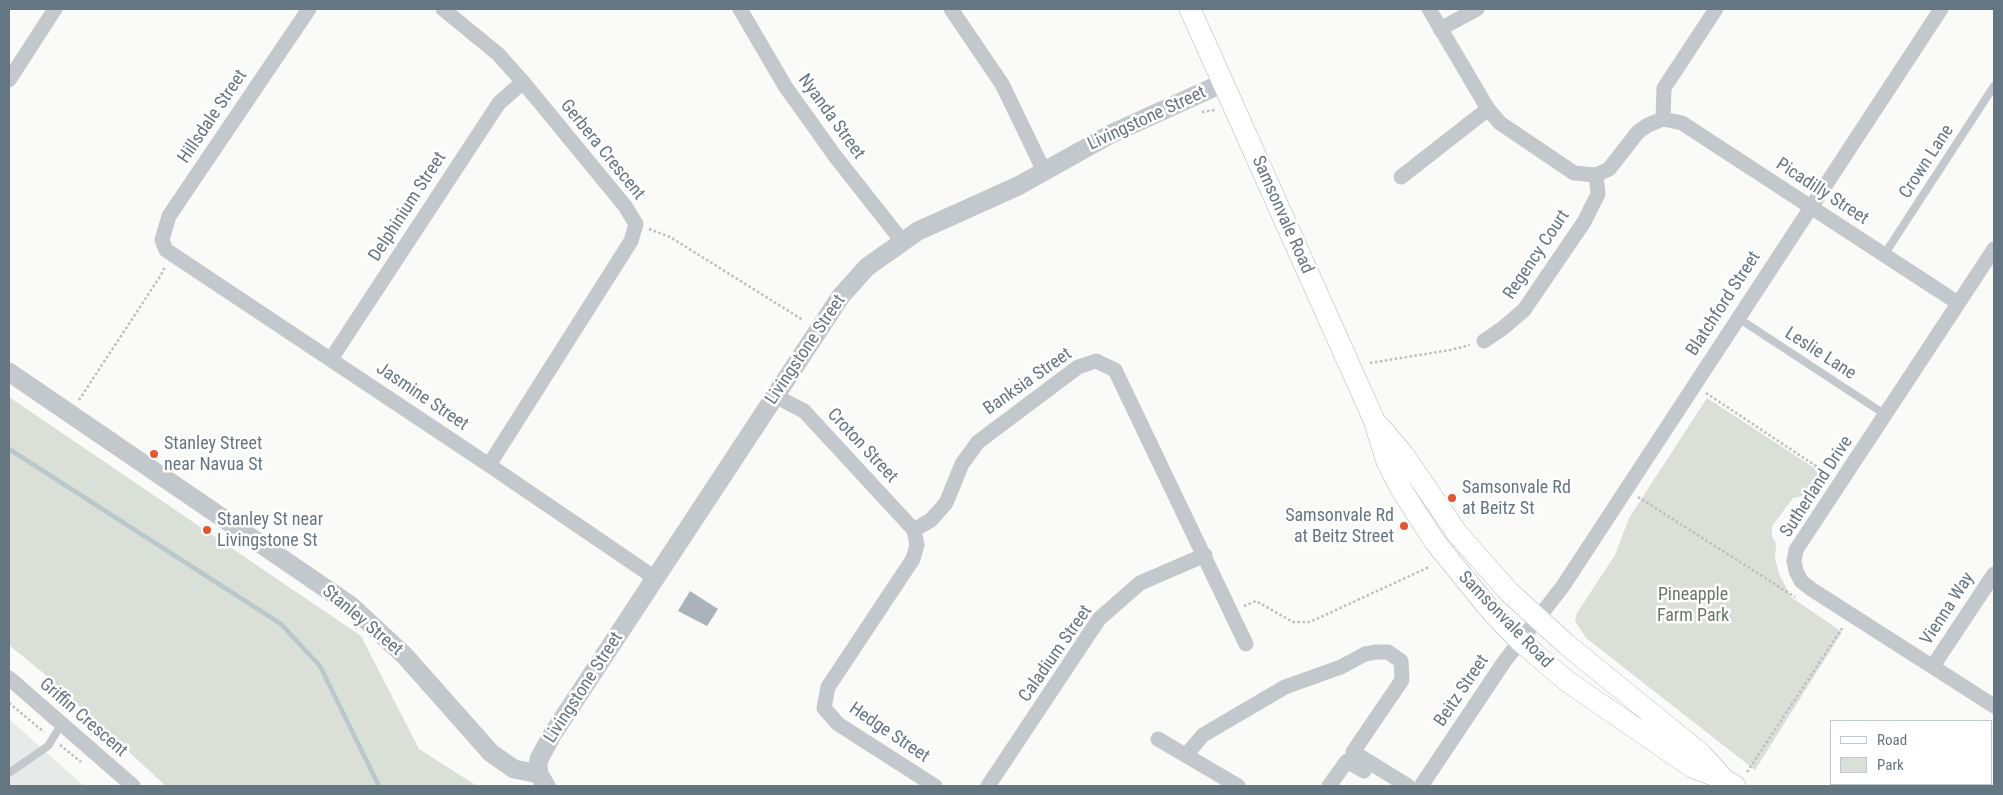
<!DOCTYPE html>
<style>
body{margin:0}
#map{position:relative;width:2003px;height:795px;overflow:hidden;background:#fafaf8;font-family:"Roboto Condensed",sans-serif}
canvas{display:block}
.frame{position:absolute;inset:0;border:10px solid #657683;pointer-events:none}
.legend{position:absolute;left:1830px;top:720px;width:162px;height:65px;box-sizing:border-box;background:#fff;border:1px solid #c1c8cd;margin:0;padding:6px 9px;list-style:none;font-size:15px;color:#657683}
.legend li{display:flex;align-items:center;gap:10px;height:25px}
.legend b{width:25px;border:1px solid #c1c8cd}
</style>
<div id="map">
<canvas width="2003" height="795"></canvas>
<div class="frame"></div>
<ul class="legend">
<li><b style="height:6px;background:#fff"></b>Road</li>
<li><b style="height:14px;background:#dadfd7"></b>Park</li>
</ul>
</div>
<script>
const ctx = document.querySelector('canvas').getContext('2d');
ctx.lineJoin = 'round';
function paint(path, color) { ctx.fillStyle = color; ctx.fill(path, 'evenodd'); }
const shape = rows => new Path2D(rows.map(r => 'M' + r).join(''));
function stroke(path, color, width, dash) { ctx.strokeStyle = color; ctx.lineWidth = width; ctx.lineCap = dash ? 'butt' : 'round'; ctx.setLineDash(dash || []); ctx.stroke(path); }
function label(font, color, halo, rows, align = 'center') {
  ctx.font = font + ' "Roboto Condensed",sans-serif'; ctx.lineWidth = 5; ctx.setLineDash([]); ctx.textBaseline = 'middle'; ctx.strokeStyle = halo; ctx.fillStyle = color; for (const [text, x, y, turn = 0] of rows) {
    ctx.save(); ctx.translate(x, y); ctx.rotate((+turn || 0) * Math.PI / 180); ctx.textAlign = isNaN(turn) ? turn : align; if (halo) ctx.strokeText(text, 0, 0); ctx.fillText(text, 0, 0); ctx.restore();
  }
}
const built = shape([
 [9,719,84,786,9,786]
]);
const green = shape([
 [9,397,361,636,419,749,477,786,166,786,42,672,9,645],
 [1707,398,1822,473,1808,495,1793,498,1772,526,1772,536,1776,544,1775,559,1779,574,1791,597,1842,632,1755,770,1586,638,1575,621,1577,613,1615,555,1629,518]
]);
const stream = shape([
 [9,449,281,624,320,666,379,786]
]);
const building = shape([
 [690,591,718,609,707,626,678,611]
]);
const path = shape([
 [1202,112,1215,110],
 [649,229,670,237,803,320],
 [1370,363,1450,350,1470,345],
 [1706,393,1828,474],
 [79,400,161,275,165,266],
 [1638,497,1795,597],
 [1244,606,1256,601,1293,622,1310,622,1429,567],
 [9,703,44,732],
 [60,745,81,762],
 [1747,772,1843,627]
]);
const service = shape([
 [1884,255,1994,86],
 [1738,318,1886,415],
 [9,773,48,746,62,723]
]);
const minor = shape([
 [309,9,169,216,162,240,166,250,489,465,655,578],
 [443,9,498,54,523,82,625,206,636,224,631,241,489,465],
 [740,9,785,86,835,156,902,241],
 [951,9,1002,84,1044,171],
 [1429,9,1488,109,1500,123,1574,173,1596,175,1609,169,1638,132,1648,125,1663,119,1664,88,1716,9],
 [1440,29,1477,9],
 [9,80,55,9],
 [1663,119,1682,123,1958,303],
 [1401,177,1488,109],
 [1994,249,1796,550,1794,561,1796,571,1801,581,1811,589,1994,706],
 [1484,341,1503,328,1524,310,1584,222,1598,194,1596,175],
 [331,359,499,103,523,82],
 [775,396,804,411,914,530,917,545,913,559,828,687,824,708,838,724,935,786],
 [914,530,931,520,946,503,962,464,978,442,1078,367,1096,361,1115,370,1246,644],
 [1933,666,1994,574],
 [9,678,133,786],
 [1158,739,1238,786],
 [1186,755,1203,735,1285,687,1341,667,1365,654,1376,652,1388,652,1401,661,1402,680,1353,752,1408,786],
 [988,786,1099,619,1140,583,1205,555],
 [1329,786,1347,761,1364,771],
 [1421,786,1504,662,1563,586,1941,9]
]);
const tertiary = shape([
 [9,372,350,605,405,656,491,753,514,769,539,774],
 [546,786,539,774,538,766,539,759,552,735,841,296,867,267,918,231,1018,186,1111,134,1223,83]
]);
const secondary = shape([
 [1190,9,1374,420,1387,462,1401,489,1435,542,1491,611,1520,641,1568,682,1692,767,1723,779,1735,786],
 [1380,427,1403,454,1457,533,1509,592,1566,644,1701,754,1722,777]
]);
const markers = [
 [154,454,5,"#e4572e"],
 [1452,498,5,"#e4572e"],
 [1404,526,5,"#e4572e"],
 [207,530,5,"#e4572e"]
];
const streetNames = [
 ["Hillsdale Street",213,117,-56],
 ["Nyanda Street",831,117,54],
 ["Livingstone Street",1147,119,-25],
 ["Gerbera Crescent",602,150,51],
 ["Crown Lane",1927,162,-57],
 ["Picadilly Street",1822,192,33],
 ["Delphinium Street",408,207,-57],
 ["Samsonvale Road",1282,215,66],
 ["Regency Court",1537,255,-56],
 ["Blatchford Street",1724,304,-57],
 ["Livingstone Street",806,350,-56],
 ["Leslie Lane",1820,354,33],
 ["Banksia Street",1028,382,-35],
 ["Jasmine Street",422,397,34],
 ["Croton Street",862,446,47],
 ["Sutherland Drive",1817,487,-57],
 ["Vienna Way",1948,609,-57],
 ["Samsonvale Road",1505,620,46],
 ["Stanley Street",362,621,40],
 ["Caladium Street",1056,654,-55],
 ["Livingstone Street",584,688,-57],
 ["Beitz Street",1462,691,-56],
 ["Griffin Crescent",83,718,41],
 ["Hedge Street",889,733,34]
];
const poiNames = [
 ["Stanley Street",164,444],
 ["near Navua St",164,465],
 ["Samsonvale Rd",1462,488],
 ["at Beitz St",1462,509],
 ["Samsonvale Rd",1394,516,"right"],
 ["at Beitz Street",1394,537,"right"],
 ["Stanley St near",217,520],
 ["Livingstone St",217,541]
];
const parkNames = [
 ["Pineapple",1693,595],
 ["Farm Park",1693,616]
];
paint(built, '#e8e9e9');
paint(green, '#dadfd7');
stroke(stream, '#bbc7cb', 4.5);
paint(building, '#aab3b9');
stroke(secondary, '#b3babf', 22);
stroke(path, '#bbbfc2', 2.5, [2.5, 2.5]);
stroke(service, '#c3c8cc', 8);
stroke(minor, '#c3c8cc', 15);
stroke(tertiary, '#c3c8cc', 19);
stroke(secondary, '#fff', 21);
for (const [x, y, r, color] of markers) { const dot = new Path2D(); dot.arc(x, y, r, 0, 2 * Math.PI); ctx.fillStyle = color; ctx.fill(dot); stroke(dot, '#fff', 2); }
label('18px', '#657683', '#fff', streetNames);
label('18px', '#657683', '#fff', poiNames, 'left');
label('18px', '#687a64', '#fff', parkNames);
</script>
